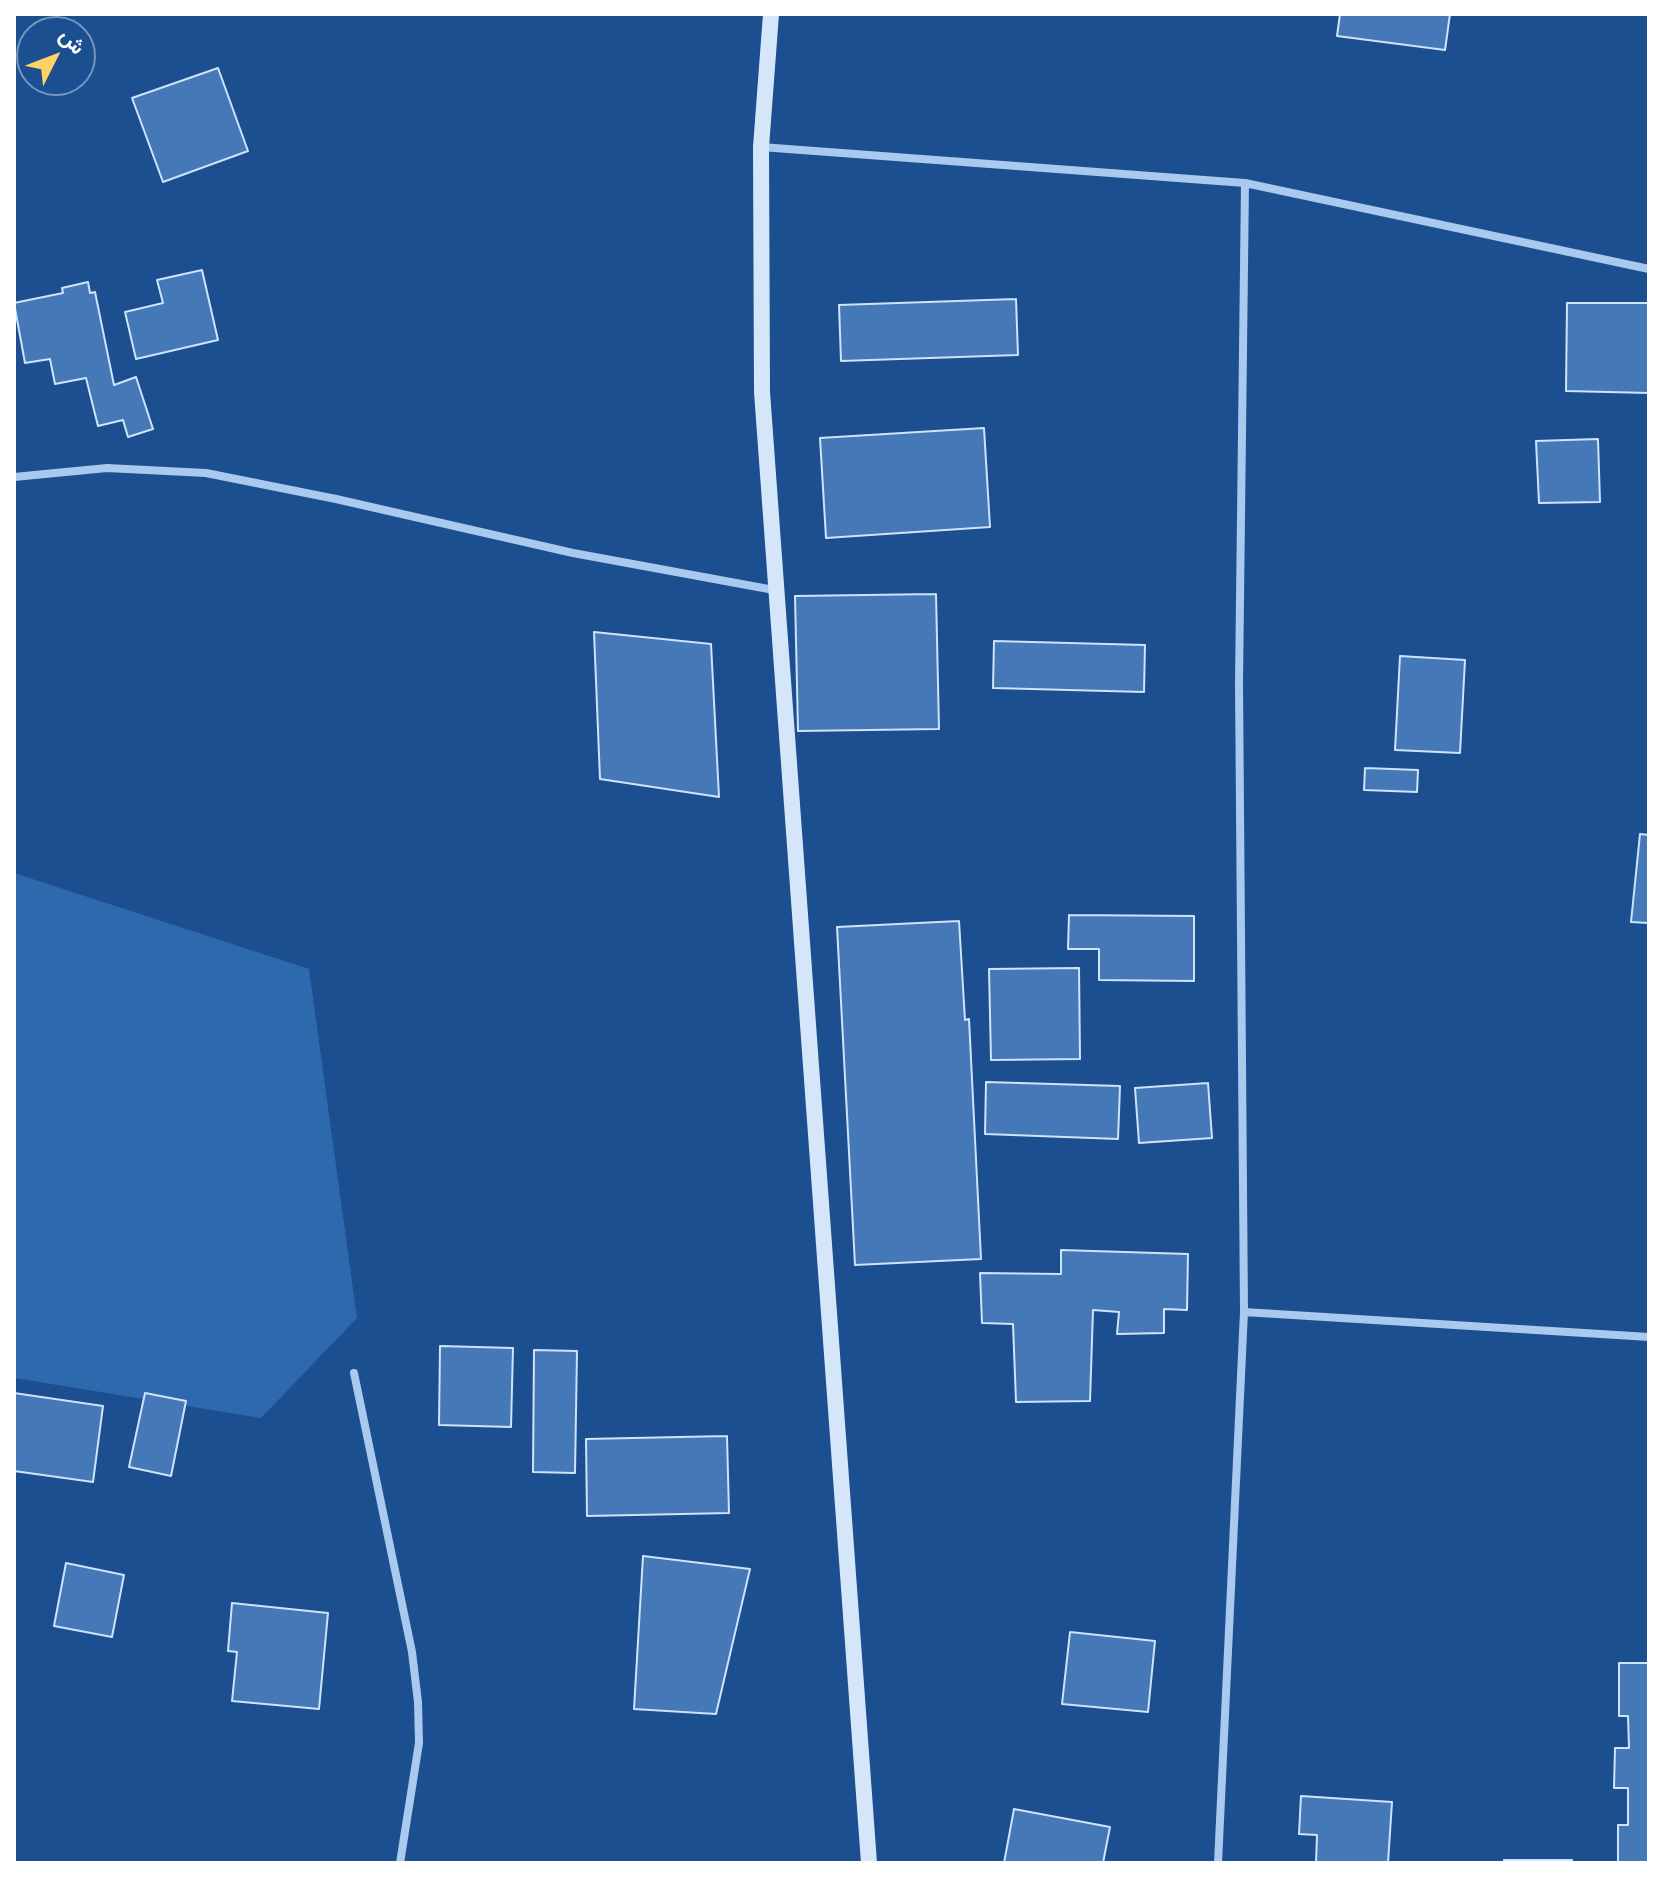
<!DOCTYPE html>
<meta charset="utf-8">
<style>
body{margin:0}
#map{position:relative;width:1663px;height:1877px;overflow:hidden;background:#1b4f8f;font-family:"Work Sans",Vazirmatn,sans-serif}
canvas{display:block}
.frame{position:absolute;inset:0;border:16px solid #fff;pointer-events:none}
.north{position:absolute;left:16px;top:16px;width:80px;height:80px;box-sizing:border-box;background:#1b4f8f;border:2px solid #7695bc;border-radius:50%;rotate:48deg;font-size:22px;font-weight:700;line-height:32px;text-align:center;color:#fff}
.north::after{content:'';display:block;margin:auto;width:28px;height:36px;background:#ffd166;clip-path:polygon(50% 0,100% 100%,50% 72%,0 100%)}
</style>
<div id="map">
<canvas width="1663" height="1877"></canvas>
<div class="frame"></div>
<div class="north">ش</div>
</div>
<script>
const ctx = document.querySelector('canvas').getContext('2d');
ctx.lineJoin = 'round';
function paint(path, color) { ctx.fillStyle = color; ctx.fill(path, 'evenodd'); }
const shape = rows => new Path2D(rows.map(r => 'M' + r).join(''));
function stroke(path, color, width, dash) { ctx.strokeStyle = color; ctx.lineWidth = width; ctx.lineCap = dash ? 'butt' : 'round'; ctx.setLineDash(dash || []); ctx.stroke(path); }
const green = shape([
 [14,873,309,969,357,1318,261,1418,14,1378]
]);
const building = shape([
 [1340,14,1450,14,1445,50,1337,36,1340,14],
 [218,68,248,151,163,182,132,98,218,68],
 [202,270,218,340,136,359,125,312,163,303,157,280,202,270],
 [88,282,90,293,95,292,114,385,136,377,153,429,128,437,123,420,98,426,86,378,55,384,50,359,25,363,14,303,63,293,62,288,88,282],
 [1016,299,1018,355,841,361,839,305,1016,299],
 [1567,303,1649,303,1649,393,1566,391,1567,303],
 [984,428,990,527,826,538,820,438,984,428],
 [1598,439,1600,502,1539,503,1536,441,1598,439],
 [936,594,939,729,798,731,795,596,936,594],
 [594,632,711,644,719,797,600,779,594,632],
 [994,641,1145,645,1144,692,993,688,994,641],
 [1400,656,1465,660,1460,753,1395,750,1400,656],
 [1365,768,1418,770,1417,792,1364,790,1365,768],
 [1640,834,1649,835,1649,923,1631,922,1640,834],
 [1069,915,1194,916,1194,981,1099,980,1099,949,1068,949,1069,915],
 [959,921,965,1020,969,1019,981,1259,855,1265,837,927,959,921],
 [1079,968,1080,1059,991,1060,989,969,1079,968],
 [986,1082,1120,1086,1118,1139,985,1134,986,1082],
 [1208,1083,1212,1138,1139,1143,1135,1088,1208,1083],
 [1061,1250,1188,1254,1187,1310,1164,1309,1164,1333,1117,1334,1119,1312,1093,1310,1090,1401,1016,1402,1013,1324,982,1323,980,1273,1061,1274,1061,1250],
 [440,1346,513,1348,511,1427,439,1425,440,1346],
 [534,1350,577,1351,575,1473,533,1472,534,1350],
 [14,1393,103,1406,93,1482,14,1471,14,1393],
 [145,1393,186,1401,171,1476,129,1467,145,1393],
 [727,1436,729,1513,587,1516,586,1439,727,1436],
 [643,1556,750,1569,716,1714,634,1709,643,1556],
 [66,1563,124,1575,112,1637,54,1626,66,1563],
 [232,1603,328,1613,319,1709,232,1701,237,1652,228,1651,232,1603],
 [1070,1632,1155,1641,1148,1712,1062,1704,1070,1632],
 [1619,1663,1649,1663,1649,1863,1618,1863,1618,1825,1628,1825,1628,1788,1614,1788,1615,1748,1629,1748,1628,1716,1619,1716,1619,1663],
 [1301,1796,1392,1802,1388,1863,1316,1863,1317,1835,1299,1834,1301,1796],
 [1014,1809,1110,1827,1103,1863,1004,1863,1014,1809],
 [1504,1860,1572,1860,1572,1863,1504,1863,1504,1860]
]);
const street = shape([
 [761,147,1245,183,1649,269],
 [14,477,107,468,206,473,336,499,573,553,774,590],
 [1244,1312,1649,1337],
 [354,1373,412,1652,418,1702,419,1743,400,1863],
 [1218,1863,1244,1312,1239,683,1245,183]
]);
const secondary = shape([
 [771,14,761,147,762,392,869,1863]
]);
paint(green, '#2e69ad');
paint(building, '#4478b7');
stroke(building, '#cfe3fa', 2);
stroke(street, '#a9c9ee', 8);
stroke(secondary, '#d6e6fa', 16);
</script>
